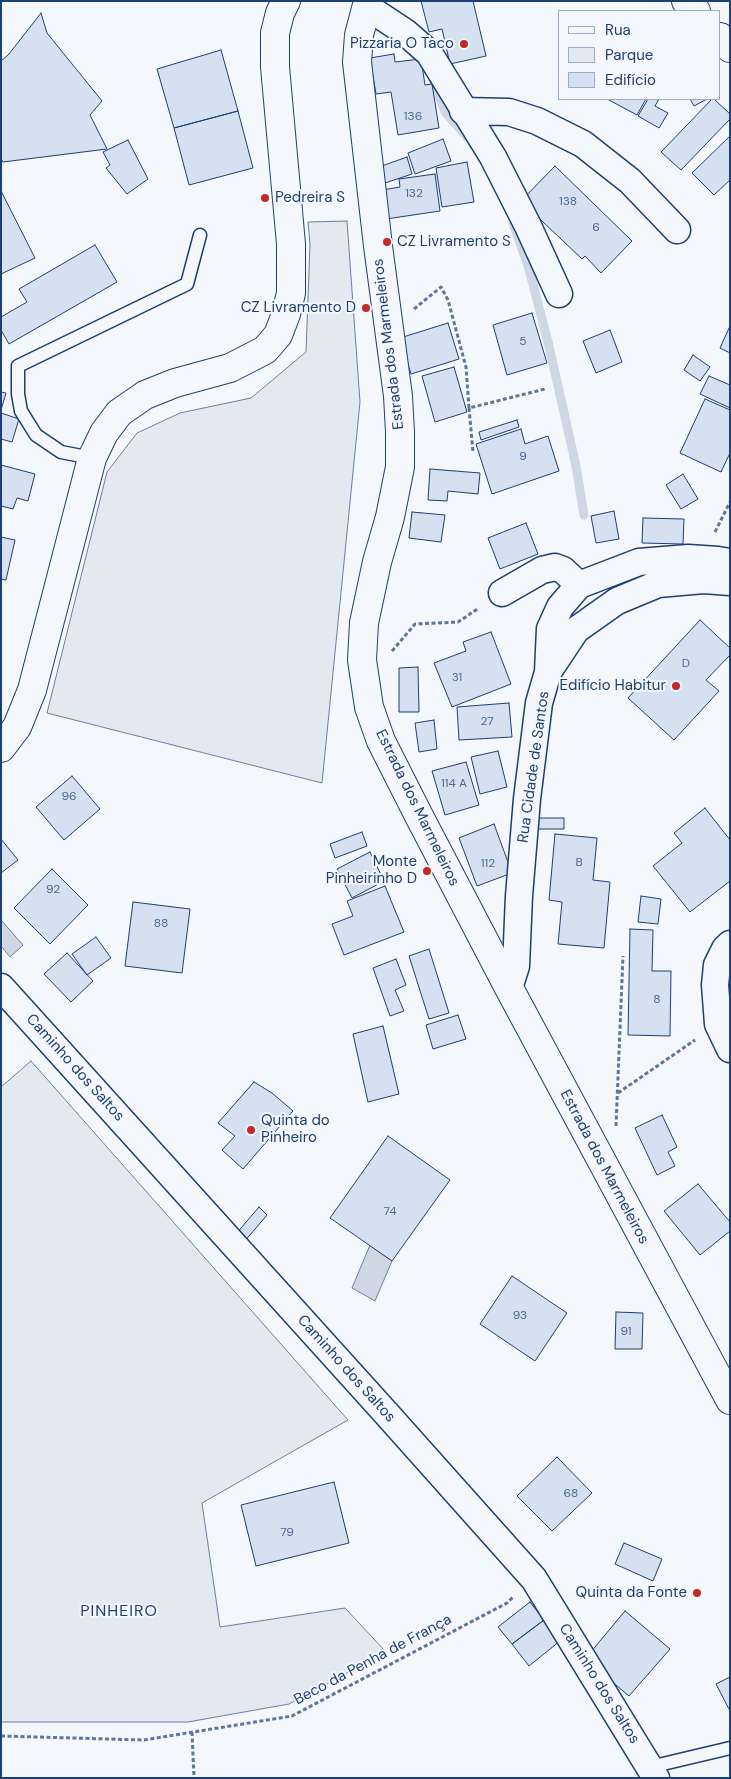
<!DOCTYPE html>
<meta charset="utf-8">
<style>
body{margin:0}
#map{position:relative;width:731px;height:1779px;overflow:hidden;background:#f4f7fb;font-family:"DM Sans",sans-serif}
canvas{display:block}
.frame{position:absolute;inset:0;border:2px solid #1d3f73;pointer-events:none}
.legend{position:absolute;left:558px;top:10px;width:162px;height:90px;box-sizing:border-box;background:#f4f7fb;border:1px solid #9eadc5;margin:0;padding:6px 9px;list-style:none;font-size:15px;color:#1d3f73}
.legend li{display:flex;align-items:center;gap:10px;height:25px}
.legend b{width:25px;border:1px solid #9eadc5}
</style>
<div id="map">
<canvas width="731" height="1779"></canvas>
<div class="frame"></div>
<ul class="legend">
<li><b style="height:6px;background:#f4f7fb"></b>Rua</li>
<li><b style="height:14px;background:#e3e9f0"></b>Parque</li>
<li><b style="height:14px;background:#d5e0f0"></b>Edifício</li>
</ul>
</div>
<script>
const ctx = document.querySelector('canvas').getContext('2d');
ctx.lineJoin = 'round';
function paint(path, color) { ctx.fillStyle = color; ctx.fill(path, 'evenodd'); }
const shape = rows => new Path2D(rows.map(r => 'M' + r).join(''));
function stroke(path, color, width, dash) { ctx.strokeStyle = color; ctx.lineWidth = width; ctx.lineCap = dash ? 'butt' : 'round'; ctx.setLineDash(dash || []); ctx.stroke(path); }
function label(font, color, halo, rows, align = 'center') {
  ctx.font = font + ' "DM Sans",sans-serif'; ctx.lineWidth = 4; ctx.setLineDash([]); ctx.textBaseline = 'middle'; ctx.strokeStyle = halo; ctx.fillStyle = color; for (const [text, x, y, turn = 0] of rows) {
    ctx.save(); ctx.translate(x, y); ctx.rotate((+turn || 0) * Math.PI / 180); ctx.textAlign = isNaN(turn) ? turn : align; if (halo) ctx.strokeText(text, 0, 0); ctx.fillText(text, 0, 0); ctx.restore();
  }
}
const green = shape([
 [347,221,360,402,322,783,47,713,107,472,137,433,180,413,251,398,306,352,310,244,308,222,347,221],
 [31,1061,348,1420,202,1503,220,1627,345,1608,386,1652,289,1704,188,1722,1,1722,1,1087,31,1061]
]);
const water = shape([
 [1,920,23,945,10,957,1,946,1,920],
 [370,1245,392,1261,375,1301,352,1288,370,1245]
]);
const stream = shape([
 [433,81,445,112,467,137],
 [513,223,529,269,549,346,576,466,584,515]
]);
const building = shape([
 [421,1,473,1,486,56,450,64,442,29,429,32,421,1],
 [41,13,47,33,102,101,90,115,107,149,3,162,1,159,1,61,9,54,41,13],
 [221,50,238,111,174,128,157,69,221,50],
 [394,54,395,62,421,59,425,85,432,84,439,128,398,135,391,92,376,94,370,58,394,54],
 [607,99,646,99,637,115,607,99],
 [648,99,659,99,655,106,668,113,659,128,638,116,648,99],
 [690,99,707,99,694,106,690,99],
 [712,99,714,99,730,114,730,119,681,170,661,152,712,99],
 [238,111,253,168,189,185,174,128,238,111],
 [730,136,730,180,714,195,692,173,730,136],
 [443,139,451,161,415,174,408,153,443,139],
 [128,140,148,179,127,194,106,168,110,165,103,152,128,140],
 [407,157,412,174,385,183,379,167,407,157],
 [467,162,474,202,442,207,436,168,467,162],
 [555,166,632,241,601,273,585,256,582,259,521,201,555,166],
 [435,174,440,211,386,219,382,190,400,187,399,179,435,174],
 [1,191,35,258,1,274,1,191],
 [95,245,117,282,9,344,1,330,1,317,27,302,19,289,95,245],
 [532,313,547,363,507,375,493,325,532,313],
 [448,323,459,359,411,374,400,338,448,323],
 [730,326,730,353,720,348,730,326],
 [610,330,622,362,596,373,583,341,610,330],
 [693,355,710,367,700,381,684,370,693,355],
 [454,367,467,412,435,422,422,376,454,367],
 [709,376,730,385,730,408,700,394,709,376],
 [1,392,6,393,1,410,1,392],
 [705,399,730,410,730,453,721,472,680,453,705,399],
 [1,413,19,419,12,442,1,439,1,413],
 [517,420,519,427,481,440,479,432,517,420],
 [521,429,525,444,548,436,559,471,492,494,476,444,521,429],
 [1,465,35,474,28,501,17,498,13,509,1,506,1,465],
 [430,469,480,473,478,494,448,491,447,501,428,500,430,469],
 [683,474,698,499,681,509,666,485,683,474],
 [614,511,619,539,596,543,591,516,614,511],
 [412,512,445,515,441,542,409,538,412,512],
 [643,518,684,519,683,544,642,543,643,518],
 [526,523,538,554,500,569,488,538,526,523],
 [1,537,15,540,6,580,1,579,1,537],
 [700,620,730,648,730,655,706,680,719,691,674,740,628,698,700,620],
 [491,632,511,684,452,707,434,663,466,651,463,642,491,632],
 [418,667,419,712,399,712,399,668,418,667],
 [509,703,512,737,459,740,457,707,509,703],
 [434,720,437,749,419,752,415,723,434,720],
 [498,751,507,787,480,794,471,757,498,751],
 [466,762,479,805,445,815,432,771,466,762],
 [72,776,100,809,64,840,36,807,72,776],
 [705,808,730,840,730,881,690,912,653,866,682,843,674,833,705,808],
 [537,818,564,818,564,829,537,829,537,818],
 [494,824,512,873,477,886,459,838,494,824],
 [362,832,367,846,335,858,330,844,362,832],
 [555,834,597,838,593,880,610,882,604,948,558,944,562,902,549,900,555,834],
 [1,839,18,860,1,873,1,839],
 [370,852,384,881,352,898,337,869,370,852],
 [52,869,88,905,50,944,14,908,52,869],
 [385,886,404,932,344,955,332,924,353,916,347,901,385,886],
 [641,896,661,899,658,924,638,922,641,896],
 [133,902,190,909,182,973,125,966,133,902],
 [630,929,653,930,652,971,671,971,670,1036,628,1035,630,929],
 [96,937,111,958,87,975,72,954,96,937],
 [429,949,449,1013,429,1019,409,956,429,949],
 [67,953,93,981,71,1002,44,974,67,953],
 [396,959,406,985,395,990,404,1011,390,1016,373,968,396,959],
 [458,1015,466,1039,433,1049,426,1025,458,1015],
 [383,1026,399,1094,368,1102,353,1034,383,1026],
 [254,1082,272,1093,293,1111,243,1169,222,1150,235,1136,218,1123,254,1082],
 [662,1115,677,1147,668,1152,675,1166,657,1175,635,1128,662,1115],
 [388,1136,450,1180,392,1261,330,1218,388,1136],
 [698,1184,730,1222,730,1231,700,1255,664,1211,698,1184],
 [259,1207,267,1215,244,1242,235,1235,259,1207],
 [512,1276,567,1313,535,1361,480,1324,512,1276],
 [616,1312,643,1313,642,1349,615,1349,616,1312],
 [557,1457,592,1493,552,1531,517,1496,557,1457],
 [334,1482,349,1543,256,1566,241,1505,334,1482],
 [624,1543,662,1559,653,1581,615,1564,624,1543],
 [530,1602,544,1620,512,1644,498,1627,530,1602],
 [625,1611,670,1649,629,1696,585,1659,625,1611],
 [544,1620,560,1641,529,1666,512,1644,544,1620],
 [730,1677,730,1711,716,1684,730,1677]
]);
const path = shape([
 [414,309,441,287,448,300,466,367,469,408,545,389],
 [469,408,473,452],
 [715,532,730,502],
 [392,651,415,624,458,622,479,608],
 [618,1093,695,1040],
 [616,1126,623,956],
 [192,1732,194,1778],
 [1,1736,144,1740,292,1716,507,1603,513,1597]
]);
const service = shape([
 [92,458,61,452,36,435,21,411,18,394,18,366,187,284,200,235],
 [650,1767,730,1748]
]);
const minor = shape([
 [367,7,405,32,429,53,493,157,528,226,559,294],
 [463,111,509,112,537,121,583,144,630,181,677,230],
 [502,593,542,570,555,567,563,570,579,585,639,562,688,558,718,560,730,562],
 [548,672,550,629,560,607,579,585],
 [730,944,725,949,717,965,715,985,718,1024,730,1049],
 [1,987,385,1412,534,1579,656,1778],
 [509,988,516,966,519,896,527,799,539,703,548,672,576,630,617,601,658,584,704,580,730,582]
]);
const tertiary = shape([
 [686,1,696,11],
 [720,37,730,48]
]);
const secondary = shape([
 [368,1,359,35,357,62,378,246,398,396,400,432,400,467,390,517,377,562,364,623,362,660,369,707,381,741,419,816,509,988,730,1400],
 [1,748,17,727,32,690,92,458,104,433,119,413,145,395,175,383,230,368,265,350,278,335,286,314,291,293,291,244,275,67,275,33,280,13,286,1]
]);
const markers = [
 [464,44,5,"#c62828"],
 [265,198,5,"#c62828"],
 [387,242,5,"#c62828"],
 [366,308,5,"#c62828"],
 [676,686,5,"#c62828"],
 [427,871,5,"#c62828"],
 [251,1130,5,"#c62828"],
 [697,1593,5,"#c62828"]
];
const numberNames = [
 ["136",413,117],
 ["132",414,194],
 ["138",568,202],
 ["6",596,228],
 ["5",523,342],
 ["9",523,457],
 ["D",686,664],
 ["31",457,678],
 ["27",487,722],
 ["114 A",454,784],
 ["96",69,797],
 ["B",579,863],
 ["112",488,864],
 ["92",53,890],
 ["88",161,924],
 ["8",657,1000],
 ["74",390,1212],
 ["93",520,1316],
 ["91",626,1332],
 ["68",571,1494],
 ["79",287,1533]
];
const poiNames = [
 ["Pizzaria O Taco",454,44],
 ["Pedreira S",275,198,"left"],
 ["CZ Livramento S",397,242,"left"],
 ["CZ Livramento D",356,308],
 ["Edifício Habitur",666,686],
 ["Monte",417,862],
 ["Pinheirinho D",417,879],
 ["Quinta do",261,1121,"left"],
 ["Pinheiro",261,1138,"left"],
 ["Quinta da Fonte",687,1593]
];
const streetNames = [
 ["Estrada dos Marmeleiros",389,344,-97],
 ["Rua Cidade de Santos",534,767,-82],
 ["Estrada dos Marmeleiros",417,808,64],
 ["Caminho dos Saltos",75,1068,48],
 ["Estrada dos Marmeleiros",604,1167,62],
 ["Caminho dos Saltos",346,1369,48],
 ["Beco da Penha de França",373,1660,-28],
 ["Caminho dos Saltos",599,1684,58]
];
const neighbourhoodNames = [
 ["PINHEIRO",119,1612]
];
paint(green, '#e3e9f0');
stroke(green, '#687fa3', 1);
paint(water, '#cfd7e4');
stroke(water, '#687fa3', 1);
stroke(stream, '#cfd7e4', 9);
paint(building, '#d5e0f0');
stroke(building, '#1d3f73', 1);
stroke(service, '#1d3f73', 15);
stroke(minor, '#1d3f73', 29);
stroke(tertiary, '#1d3f73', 30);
stroke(secondary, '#1d3f73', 30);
stroke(path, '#5e769c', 3, [4, 2.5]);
stroke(service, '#f4f7fb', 12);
stroke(minor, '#f4f7fb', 26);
stroke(tertiary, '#f4f7fb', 28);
stroke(secondary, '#f4f7fb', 28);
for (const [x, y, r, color] of markers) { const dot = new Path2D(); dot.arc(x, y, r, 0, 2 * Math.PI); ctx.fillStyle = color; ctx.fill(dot); stroke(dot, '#f4f7fb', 2); }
label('12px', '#4b6792', null, numberNames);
label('15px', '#1d3f73', '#f4f7fb', poiNames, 'right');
label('15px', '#1d3f73', '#f4f7fb', streetNames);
ctx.letterSpacing = '1px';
label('16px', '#1d3f73', '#f4f7fb', neighbourhoodNames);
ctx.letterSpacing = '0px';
</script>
